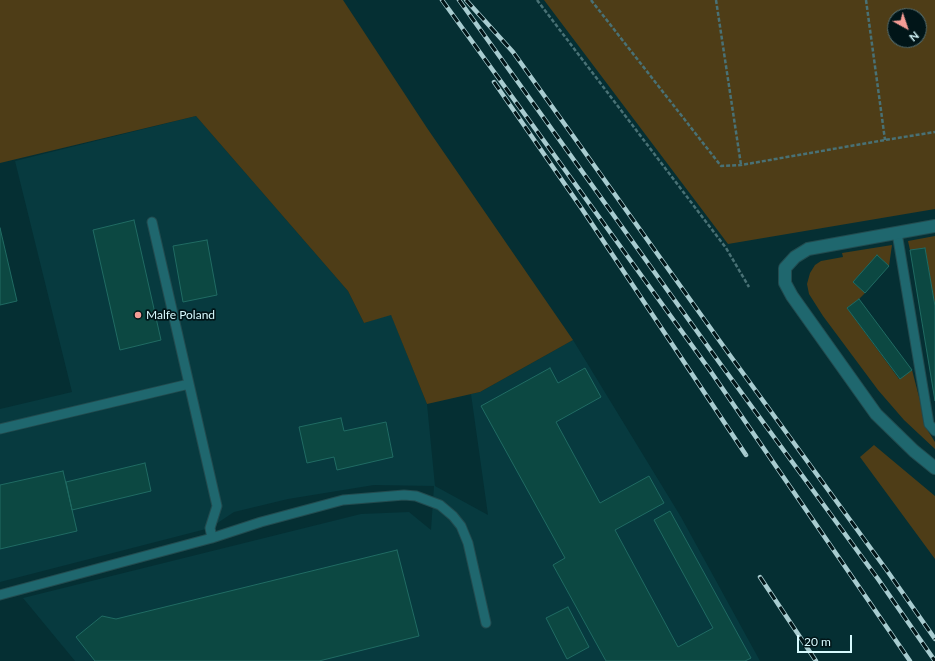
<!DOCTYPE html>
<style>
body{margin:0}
#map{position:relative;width:935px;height:661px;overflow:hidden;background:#052f33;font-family:Lato,sans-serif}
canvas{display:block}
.north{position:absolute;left:887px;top:8px;width:40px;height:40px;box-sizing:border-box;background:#011518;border:1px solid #577174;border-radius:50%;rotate:140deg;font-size:11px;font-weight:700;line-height:16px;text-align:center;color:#d7fafe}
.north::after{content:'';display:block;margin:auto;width:14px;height:18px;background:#f59c95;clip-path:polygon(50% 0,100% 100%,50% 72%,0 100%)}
.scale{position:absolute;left:797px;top:635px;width:55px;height:18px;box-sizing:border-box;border:2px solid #d7fafe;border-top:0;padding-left:5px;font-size:12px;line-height:14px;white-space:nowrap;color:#d7fafe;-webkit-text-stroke:3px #011518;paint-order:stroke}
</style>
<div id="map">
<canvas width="935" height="661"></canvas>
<div class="north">N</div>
<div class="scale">20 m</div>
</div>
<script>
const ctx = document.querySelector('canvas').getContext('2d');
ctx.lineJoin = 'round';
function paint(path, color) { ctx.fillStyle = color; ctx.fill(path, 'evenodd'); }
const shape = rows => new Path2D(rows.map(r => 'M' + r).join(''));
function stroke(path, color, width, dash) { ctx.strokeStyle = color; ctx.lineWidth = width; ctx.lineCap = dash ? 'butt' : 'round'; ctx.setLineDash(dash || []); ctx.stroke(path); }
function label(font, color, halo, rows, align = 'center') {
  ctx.font = font + ' Lato,sans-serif'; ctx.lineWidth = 3.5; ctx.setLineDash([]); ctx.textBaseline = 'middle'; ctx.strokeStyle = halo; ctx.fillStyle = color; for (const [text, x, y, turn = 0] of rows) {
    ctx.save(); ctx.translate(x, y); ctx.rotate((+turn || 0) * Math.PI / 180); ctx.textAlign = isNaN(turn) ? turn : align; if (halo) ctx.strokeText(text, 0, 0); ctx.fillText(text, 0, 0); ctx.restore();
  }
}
const built = shape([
 [196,116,348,291,364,323,391,314,427,404,435,486,488,515,471,394,480,392,573,340,681,517,760,661,75,661,23,598,361,514,409,512,431,530,434,486,374,485,288,499,234,512,210,528,0,582,0,409,72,392,15,161]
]);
const green = shape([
 [0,0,343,0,427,128,573,340,480,392,427,404,391,315,364,323,348,291,196,116,0,163],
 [544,0,935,0,935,209,728,244],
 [895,16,919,16,919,40,895,40],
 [935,236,935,306,925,248,910,250,908,241],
 [892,245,889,266,877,255,853,282,865,293,859,299,847,308,899,379,912,370,928,431,935,442,935,449,904,420,878,390,823,316,809,294,807,284,810,273,815,265,821,261,843,257,842,253],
 [874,445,935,496,935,559,860,457]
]);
const building = shape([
 [134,220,161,340,120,350,93,230,134,220],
 [0,228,17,301,0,305,0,228],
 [207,240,217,295,183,302,173,246,207,240],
 [925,248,935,306,935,401,910,250,925,248],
 [877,255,889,266,865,293,853,282,877,255],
 [859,299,912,370,900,379,847,308,859,299],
 [550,368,558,383,585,368,601,397,556,422,600,503,649,476,664,503,615,530,678,647,713,628,654,520,670,511,751,658,745,661,606,661,553,565,565,558,481,406,550,368],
 [341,418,344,431,386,422,393,457,337,470,334,457,307,463,299,427,341,418],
 [145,463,151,491,72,510,66,482,145,463],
 [63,471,77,531,0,549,0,485,63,471],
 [397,550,419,636,319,661,95,661,76,637,102,616,116,619,397,550],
 [568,607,589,647,567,659,546,618,568,607]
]);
const path = shape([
 [537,0,726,248,749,287],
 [591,0,721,166,741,165,885,140,935,132],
 [716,0,741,165],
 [866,0,885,140]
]);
const lane = shape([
 [152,222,217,506,210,528,212,538],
 [897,233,929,424,935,431],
 [0,429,189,384],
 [0,595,212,538,261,522,343,500,404,495,416,496,440,505,453,516,461,526,468,543,486,623]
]);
const street = shape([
 [935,226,808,249,795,257,785,268,785,283,792,296,876,414,914,451,935,468]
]);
const rail = shape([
 [442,0,709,369,910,661],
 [459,0,719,362,878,579,935,661],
 [466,0,513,52,729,354,888,572,935,639],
 [494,82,582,209,746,455],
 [760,577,816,661]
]);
const markers = [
 [138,315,4,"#f59c95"]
];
const poiNames = [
 ["Malfe Poland",146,315]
];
paint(built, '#073a3f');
paint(green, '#4e3d17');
paint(building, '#0c4842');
stroke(building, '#206b63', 1);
stroke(lane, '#224b4f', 11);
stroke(street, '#224b4f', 14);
stroke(path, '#497175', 2.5, [4, 2]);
stroke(lane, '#1f676e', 9);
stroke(street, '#1f676e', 12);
stroke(rail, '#a8ccd0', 4.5);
stroke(rail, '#011518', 3, [9]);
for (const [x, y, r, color] of markers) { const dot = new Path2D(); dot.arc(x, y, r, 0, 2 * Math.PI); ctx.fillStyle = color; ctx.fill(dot); stroke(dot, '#011518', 1.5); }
label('12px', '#d7fafe', '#011518', poiNames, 'left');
</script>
